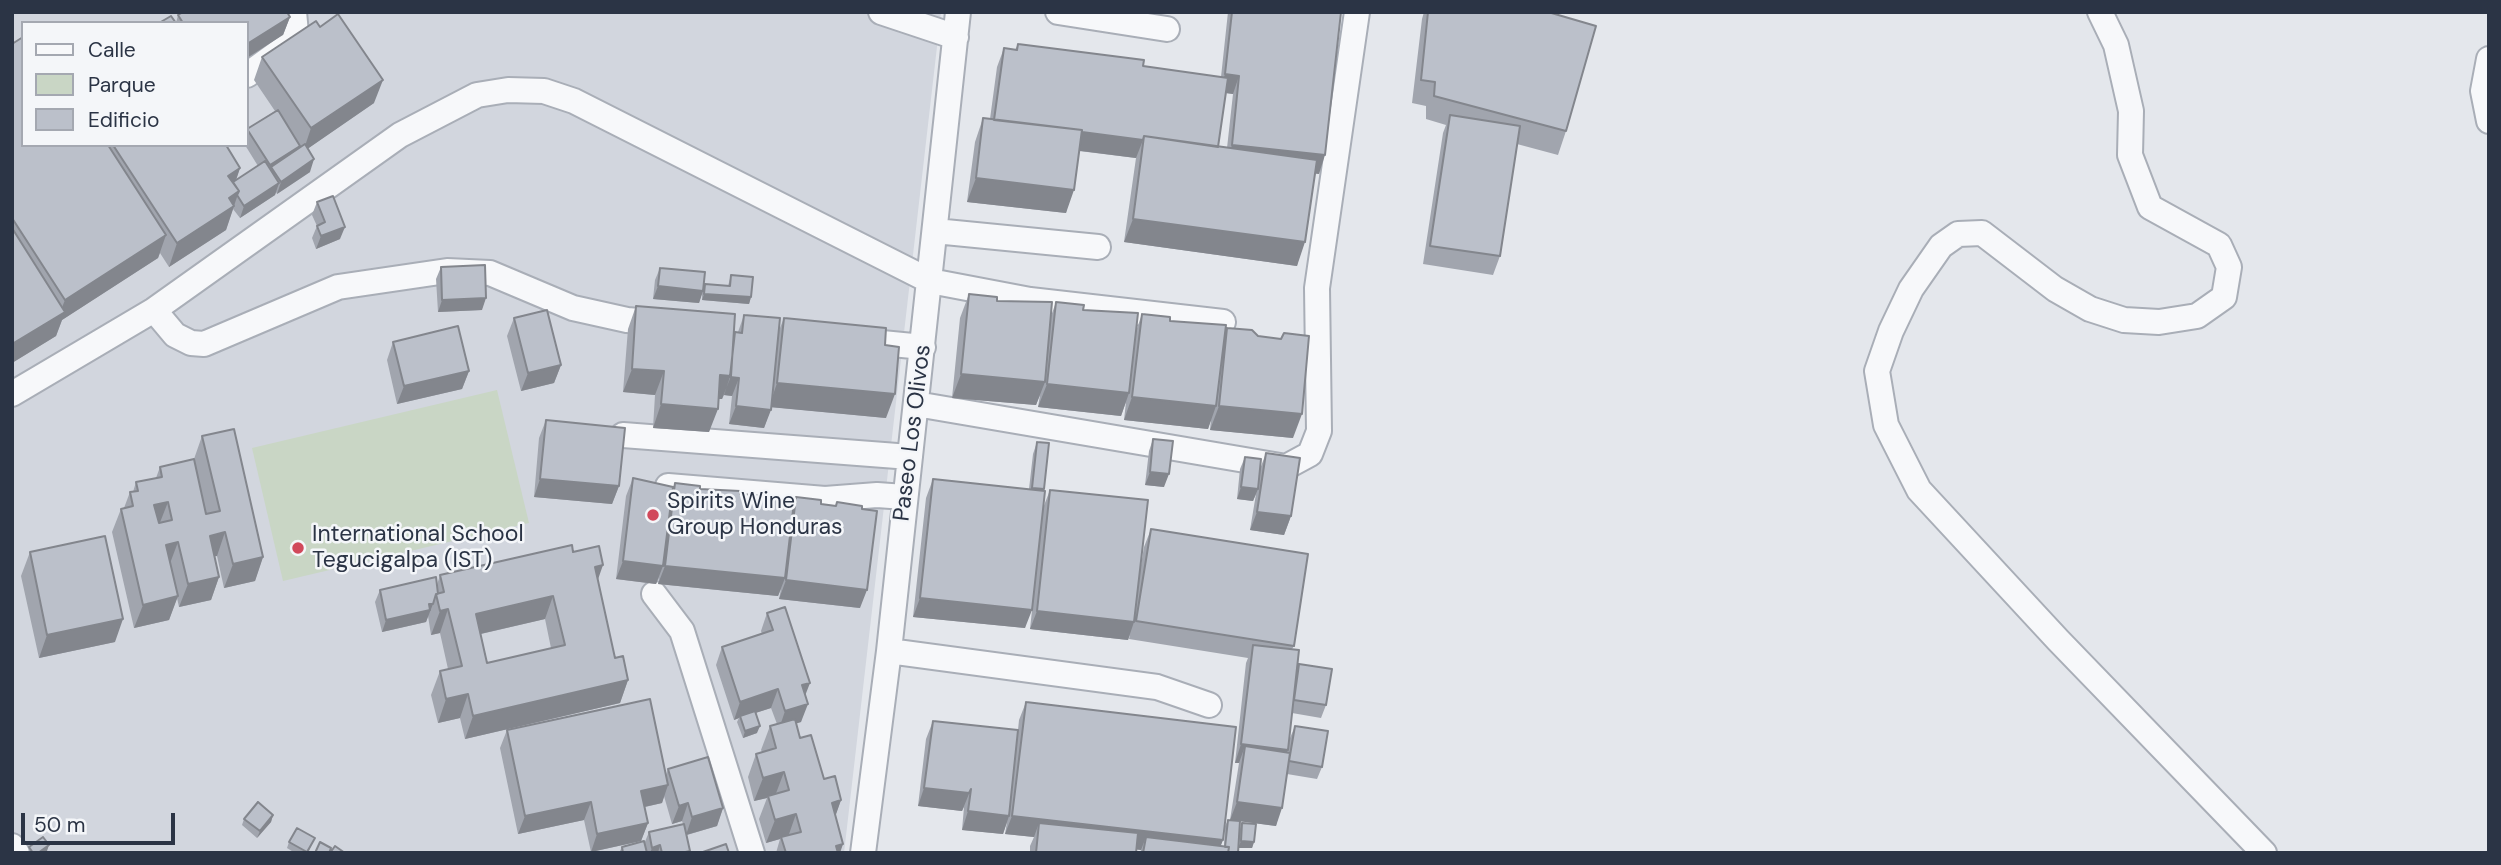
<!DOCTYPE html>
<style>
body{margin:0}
#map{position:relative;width:2501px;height:865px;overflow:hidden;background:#e4e7ec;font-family:"DM Sans",sans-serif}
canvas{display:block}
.frame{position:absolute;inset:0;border:14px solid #2b3445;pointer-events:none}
.legend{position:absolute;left:21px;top:21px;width:228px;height:126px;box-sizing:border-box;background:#f4f6f9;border:2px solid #a4a8b1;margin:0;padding:9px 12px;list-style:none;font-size:21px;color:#2b3445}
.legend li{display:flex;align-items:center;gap:14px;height:35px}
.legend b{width:35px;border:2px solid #a4a8b1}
.scale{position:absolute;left:21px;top:813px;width:154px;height:32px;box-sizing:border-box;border:4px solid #2b3445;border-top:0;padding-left:9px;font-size:21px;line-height:24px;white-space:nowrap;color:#2b3445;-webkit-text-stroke:5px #f4f6f9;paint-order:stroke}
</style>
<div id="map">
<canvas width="2501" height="865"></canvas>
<div class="frame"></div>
<ul class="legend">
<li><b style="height:9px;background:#f7f8fa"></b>Calle</li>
<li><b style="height:19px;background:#c9d6c5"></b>Parque</li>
<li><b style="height:19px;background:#bbc0ca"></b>Edificio</li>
</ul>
<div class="scale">50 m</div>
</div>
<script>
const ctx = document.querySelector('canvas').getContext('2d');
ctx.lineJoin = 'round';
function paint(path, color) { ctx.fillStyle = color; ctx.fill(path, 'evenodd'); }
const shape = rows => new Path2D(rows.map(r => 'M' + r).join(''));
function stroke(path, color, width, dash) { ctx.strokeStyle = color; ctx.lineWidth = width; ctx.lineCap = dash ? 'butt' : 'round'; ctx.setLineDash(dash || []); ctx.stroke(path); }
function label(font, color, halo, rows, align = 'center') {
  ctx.font = font + ' "DM Sans",sans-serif'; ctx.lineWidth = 5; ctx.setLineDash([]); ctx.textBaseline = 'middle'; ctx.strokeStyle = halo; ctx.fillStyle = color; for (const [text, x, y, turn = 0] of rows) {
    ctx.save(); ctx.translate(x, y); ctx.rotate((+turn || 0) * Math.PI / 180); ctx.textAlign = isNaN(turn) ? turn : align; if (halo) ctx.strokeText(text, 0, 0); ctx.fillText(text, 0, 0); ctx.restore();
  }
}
const built = shape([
 [12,12,941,12,844,853,12,853],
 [23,23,247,23,247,145,23,145]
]);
const green = shape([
 [497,390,529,523,283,581,252,448]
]);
const minor = shape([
 [881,12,956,37],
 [1058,12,1167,29],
 [2100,12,2116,45,2131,111,2130,155,2150,207,2219,245,2229,267,2224,297,2197,316,2159,322,2124,320,2090,309,2055,289,1982,233,1958,234,1941,246,1911,289,1891,331,1877,371,1886,425,1919,490,2058,640,2264,853],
 [2489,59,2483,91,2489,121],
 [247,75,287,46,296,33,294,12],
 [935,231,1098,247],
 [154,310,175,335,191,343,204,344,338,287,447,271,490,273,573,308,627,320,664,323],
 [851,340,923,347],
 [12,394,154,310,400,135,477,95,508,90,544,91,574,101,930,281,1030,300,1223,322],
 [916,404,1286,467,1310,454,1319,431,1317,288,1357,12],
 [623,435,910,457],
 [668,486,825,499,877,495,905,497],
 [654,594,682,631,752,853],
 [889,651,1157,687,1209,705],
 [12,846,17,853],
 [863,853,889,651,958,12]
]);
const wall = shape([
 [1228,12,1341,12,1319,174,1315,173,1297,266,1124,242,1136,158,1079,151,1066,213,967,202,975,142,983,118,990,119,997,67,1004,48,1015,50,1018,44,1143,66,1221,77],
 [1225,93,1233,94,1227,148,1218,147],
 [1424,12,1548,12,1566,131,1558,155,1517,144,1500,256,1493,275,1423,264,1443,133,1446,125,1426,119,1426,106,1412,103,1422,19],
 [178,15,290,17,283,35,247,23,159,23,176,23],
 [12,44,23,145,226,145,240,168,236,180,258,166,245,145,247,145,247,129,275,111,254,80,262,57,374,103,307,149,310,172,277,194,276,192,275,195,240,218,233,209,226,230,169,267,160,253,158,258,62,320,56,336,12,363],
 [317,202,340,239,316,249,312,238,317,226,312,215],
 [441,267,482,310,438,312,436,279],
 [660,268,703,287,728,286,731,275,751,297,749,304,702,300,702,293,699,303,653,299,655,280],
 [969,294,1051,316,1056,302,1083,310,1137,328,1142,314,1225,334,1227,328,1293,438,1210,430,1211,419,1208,429,1124,420,1126,402,1121,416,1038,407,1040,395,1036,405,952,398,960,318],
 [636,306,734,334,738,332,744,315,778,333,784,318,885,345,886,418,771,407,764,428,729,424,732,396,724,395,722,399,718,399,709,432,653,428,655,395,623,392,628,329],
 [514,318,561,365,554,383,521,391,507,336],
 [393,342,469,371,462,389,397,404,387,360],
 [546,420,619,486,612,504,534,497,539,438],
 [202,436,263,557,255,581,224,588,217,556,214,556,219,577,211,600,179,607,177,598,169,620,134,628,112,532,121,509,124,508,130,492,133,492,136,482,156,478,160,467,194,459],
 [1153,439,1164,487,1145,485,1149,451],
 [1037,442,1043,491,1025,628,913,617,926,498,933,479,1029,489,1033,454],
 [1266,453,1291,516,1284,535,1250,530,1256,494,1253,501,1237,499,1240,469,1245,457,1260,469],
 [633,478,672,489,675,483,700,489,780,500,794,504,796,497,821,504,836,506,837,502,860,608,779,599,781,589,778,596,658,584,659,578,656,584,616,579,626,496],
 [1050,490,1139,577,1144,547,1151,529,1294,646,1292,649,1297,667,1326,705,1321,718,1292,713,1287,753,1290,738,1295,726,1322,767,1317,779,1287,774,1276,826,1240,821,1238,853,1140,853,1141,850,1136,849,1136,853,1030,853,1030,846,1034,837,1005,834,1007,822,1003,834,962,830,964,807,962,811,918,806,926,739,933,721,1018,730,1019,720,1026,702,1223,840,1220,846,1224,847,1225,826,1228,820,1230,820,1239,763,1235,763,1246,663,1248,658,1129,639,1130,634,1128,640,1030,629,1043,508],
 [30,552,115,642,39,658,21,576],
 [573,552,598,580,615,658,628,680,620,703,465,739,460,718,438,723,431,695,440,671,448,669,440,633,431,635,428,616,426,622,382,632,375,602,380,590,437,585,440,575],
 [545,619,551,648,487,663,481,634],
 [767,613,805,695,801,722,796,723,800,738,824,779,841,800,835,816,840,853,776,853,780,839,766,843,759,819,767,798,754,801,748,777,756,754,762,752,761,750,770,726,777,724,771,708,755,713,757,733,743,738,737,722,739,718,734,720,716,665,722,647,762,634,761,631],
 [507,730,666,775,668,769,723,808,717,826,687,835,690,851,689,853,619,853,622,847,644,844,649,832,683,824,682,821,672,824,664,796,662,803,645,807,648,823,641,841,591,852,584,820,518,834,500,748],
 [273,815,271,822,257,838,242,825,244,819],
 [1242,823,1254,842,1252,848,1238,848,1240,829],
 [315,838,308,853,295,853,287,848,289,842]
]);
const shadedWall = shape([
 [290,17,283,35,247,58,247,44],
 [1225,74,1239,76,1233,94,1219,92],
 [383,80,374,103,303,152,311,128],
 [994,121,1143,140,1136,158,987,139],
 [1232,145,1325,155,1319,174,1225,164],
 [300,146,296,158,271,167,268,176,265,177,270,165],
 [314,159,310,172,277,194,281,182],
 [240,168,233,189,228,176],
 [976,178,1074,190,1066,213,967,202],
 [279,183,275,195,240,218,244,206],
 [239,191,226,230,169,267,177,243,229,198],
 [1133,219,1305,242,1297,266,1124,242],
 [345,227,340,239,316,249,321,236],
 [166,235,158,258,62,320,56,336,12,363,12,344,59,315,65,300],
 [658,286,703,291,699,303,653,299],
 [704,294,751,297,749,304,702,300],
 [486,298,482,310,438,312,442,300],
 [561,365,554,383,521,391,528,373],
 [632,369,664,371,655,395,623,392],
 [469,371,462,389,397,404,404,386],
 [961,374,1045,382,1036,405,952,398],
 [720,375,731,376,722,399,712,399],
 [730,377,739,378,732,396,724,395],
 [777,383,895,394,886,418,769,407],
 [1047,384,1129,393,1121,416,1038,407],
 [1132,397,1216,406,1208,429,1124,420],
 [661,404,718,409,709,432,653,428],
 [736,406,771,410,764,428,729,424],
 [1219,406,1302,414,1293,438,1210,430],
 [1150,472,1169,474,1164,487,1145,485],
 [540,479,619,486,612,504,534,497],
 [1241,487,1258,489,1253,501,1237,499],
 [168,502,159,525,154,505],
 [1257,512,1291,516,1284,535,1250,530],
 [225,532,217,556,201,559,210,536],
 [178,542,169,566,166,545],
 [263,557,255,581,224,588,233,564],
 [623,561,663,566,656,584,616,579],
 [603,565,595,588,595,567],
 [665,566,785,578,778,596,658,584],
 [219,577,211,600,179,607,188,584],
 [786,580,867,590,860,608,779,599],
 [178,596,169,620,134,628,143,605],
 [553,596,545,619,467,637,476,614],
 [920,598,1032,610,1025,628,913,617],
 [429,604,433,604,426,622,382,632,386,620],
 [448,609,440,633,431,635,440,611],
 [1037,611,1134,622,1128,640,1030,629],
 [123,619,115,642,39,658,47,635],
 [628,680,620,703,465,739,473,716],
 [810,683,803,701,802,685],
 [778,689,771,708,740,718,740,716,739,718,734,720,740,702],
 [468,694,460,718,438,723,446,699],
 [808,704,801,722,779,729,785,711],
 [760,726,757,733,743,738,745,731],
 [1241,744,1288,750,1281,768,1245,746,1239,763,1235,763],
 [784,772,775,796,768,796,767,798,754,801,763,778],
 [668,785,662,803,635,809,641,791],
 [924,788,971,789,962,811,918,806],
 [841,800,833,823,832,803],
 [591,802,584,820,518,834,525,816],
 [1237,802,1282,808,1276,826,1230,820],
 [688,803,682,821,672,824,679,806],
 [723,808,717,826,686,835,692,817],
 [968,811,1009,816,1003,834,962,830],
 [796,814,788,837,781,837,780,839,766,843,775,820],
 [273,815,271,822,257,838,260,831],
 [1012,816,1223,840,1218,853,1146,837,1141,850,1037,838,1039,823,1034,837,1005,834],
 [648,823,641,841,591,852,597,834],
 [1241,841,1254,842,1252,848,1238,848],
 [843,844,840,853,834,853,836,846],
 [49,845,47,851,44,853,38,853],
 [660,845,658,853,650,853,652,848]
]);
const building = shape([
 [183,12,287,12,290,17,247,44,247,23,183,23,178,15,183,12],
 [1232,12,1341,12,1325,155,1232,145,1239,76,1225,74,1232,12],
 [1428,12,1548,12,1596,26,1566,131,1434,96,1435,82,1421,80,1428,12],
 [338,14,383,80,311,128,262,57,316,21,320,27,338,14],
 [171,16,176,23,159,23,171,16],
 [23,37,23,145,108,145,166,235,65,300,12,218,12,44,23,37],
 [1018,44,1144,60,1143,66,1228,78,1218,147,1144,136,1143,140,1082,132,1082,130,994,120,1004,48,1017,50,1018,44],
 [278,110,300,146,270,165,247,129,278,110],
 [1450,115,1520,126,1500,256,1430,246,1450,115],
 [983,118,1082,130,1074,190,976,178,983,118],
 [1144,136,1317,160,1305,242,1133,219,1144,136],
 [305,144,314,159,281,182,271,167,305,144],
 [113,145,226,145,240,168,228,176,239,191,229,198,234,206,177,243,113,145],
 [265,161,279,183,244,206,237,195,239,191,233,182,265,161],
 [333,196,345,227,321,236,317,226,325,222,317,202,333,196],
 [12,228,65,312,12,344,12,228],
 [485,265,486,298,442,300,441,267,485,265],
 [660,268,705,272,703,291,658,286,660,268],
 [731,275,753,277,751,297,704,294,705,284,730,286,731,275],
 [969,294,997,297,997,301,1052,302,1045,382,961,374,969,294],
 [1056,302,1084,305,1083,310,1138,313,1129,393,1047,384,1056,302],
 [636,306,735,314,731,376,720,375,718,409,661,404,664,371,632,369,636,306],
 [547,310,561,365,528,373,514,318,547,310],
 [1142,314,1170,317,1170,321,1226,325,1216,406,1132,397,1142,314],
 [744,315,780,318,771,410,736,406,739,378,730,377,730,376,735,332,742,333,744,315],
 [784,318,886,328,885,345,899,347,895,394,777,383,784,318],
 [458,326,469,371,404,386,393,342,458,326],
 [1227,328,1252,330,1258,336,1281,339,1284,333,1309,336,1302,414,1219,406,1227,328],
 [546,420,625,428,619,486,540,479,546,420],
 [234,429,263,557,233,564,225,532,210,536,219,577,188,584,178,542,166,545,178,596,143,605,121,509,133,506,130,492,138,491,136,482,162,477,160,467,194,459,206,514,220,511,202,436,234,429],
 [168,502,172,520,159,523,154,505,168,502],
 [1153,439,1173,441,1169,474,1150,472,1153,439],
 [1037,442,1049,443,1044,489,1032,488,1037,442],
 [1266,453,1300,458,1291,516,1257,512,1266,453],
 [1245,457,1261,459,1258,489,1241,487,1245,457],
 [633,478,673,487,663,566,623,561,633,478],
 [933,479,1045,491,1032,610,920,598,933,479],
 [675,483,700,486,700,489,740,491,740,494,780,497,780,500,794,502,785,578,665,566,675,483],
 [1050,490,1148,500,1134,622,1037,611,1050,490],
 [796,497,821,500,821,504,836,506,837,502,862,506,862,509,877,511,867,590,786,580,796,497],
 [1151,529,1308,554,1294,646,1136,621,1151,529],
 [105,536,123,619,47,635,30,552,105,536],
 [572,545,573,552,599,546,603,565,595,567,615,658,623,656,628,680,473,716,468,694,446,699,440,671,462,666,448,609,440,611,436,594,444,592,440,575,572,545],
 [553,596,565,645,487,663,476,614,553,596],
 [436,577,438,594,436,594,433,604,429,604,430,610,386,620,380,590,436,577],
 [785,607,810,683,802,685,808,704,785,711,778,689,740,702,722,647,773,630,767,613,785,607],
 [1253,645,1299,650,1288,750,1241,744,1253,645],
 [1299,664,1332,669,1326,705,1294,700,1299,664],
 [650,699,668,785,641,791,648,823,597,834,591,802,525,816,507,730,650,699],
 [1026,702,1236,727,1223,840,1012,816,1026,702],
 [755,711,760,726,745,731,740,716,755,711],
 [795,719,800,738,811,735,824,779,835,776,841,800,832,803,843,844,836,846,838,853,786,853,781,837,801,832,796,814,775,820,768,796,789,790,784,772,763,778,756,754,776,748,770,726,795,719],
 [933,721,1018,730,1009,816,968,811,971,789,969,793,924,788,933,721],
 [1295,726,1328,731,1322,767,1289,761,1295,726],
 [1245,746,1290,753,1282,808,1237,802,1245,746],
 [708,757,723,808,692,817,688,803,679,806,668,769,708,757],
 [258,802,273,815,260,831,244,819,258,802],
 [1228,820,1240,821,1238,853,1228,853,1229,847,1225,847,1228,820],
 [1039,823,1138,833,1136,853,1036,853,1039,823],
 [1242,823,1256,824,1254,842,1241,841,1242,823],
 [684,824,690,851,681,853,662,853,660,845,652,848,649,832,684,824],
 [297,828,315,838,307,852,289,842,297,828],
 [43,837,49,845,38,853,33,853,29,847,43,837],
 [1146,837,1229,847,1228,853,1143,853,1146,837],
 [644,841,647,853,623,853,622,847,644,841],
 [320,842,331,848,329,853,315,853,320,842],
 [726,844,729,853,700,853,726,844],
 [335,846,345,853,330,853,335,846]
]);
const markers = [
 [653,515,7,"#d1495b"],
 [298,548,7,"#d1495b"]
];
const streetNames = [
 ["Paseo Los Olivos",913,433,-83]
];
const poiNames = [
 ["Spirits Wine",667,502],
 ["Group Honduras",667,528],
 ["International School",312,535],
 ["Tegucigalpa (IST)",312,561]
];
paint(built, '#d2d6de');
paint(green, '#c9d6c5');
stroke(minor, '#a9aeb7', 28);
stroke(minor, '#f7f8fa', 24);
paint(wall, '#a1a5ae');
paint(shadedWall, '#83868d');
paint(building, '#bbc0ca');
stroke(building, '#83868d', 2);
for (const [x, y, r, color] of markers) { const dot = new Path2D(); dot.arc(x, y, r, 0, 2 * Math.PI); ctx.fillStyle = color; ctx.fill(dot); stroke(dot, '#f4f6f9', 2.5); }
label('23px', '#2b3445', '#f4f6f9', streetNames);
label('23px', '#2b3445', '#f4f6f9', poiNames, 'left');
</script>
